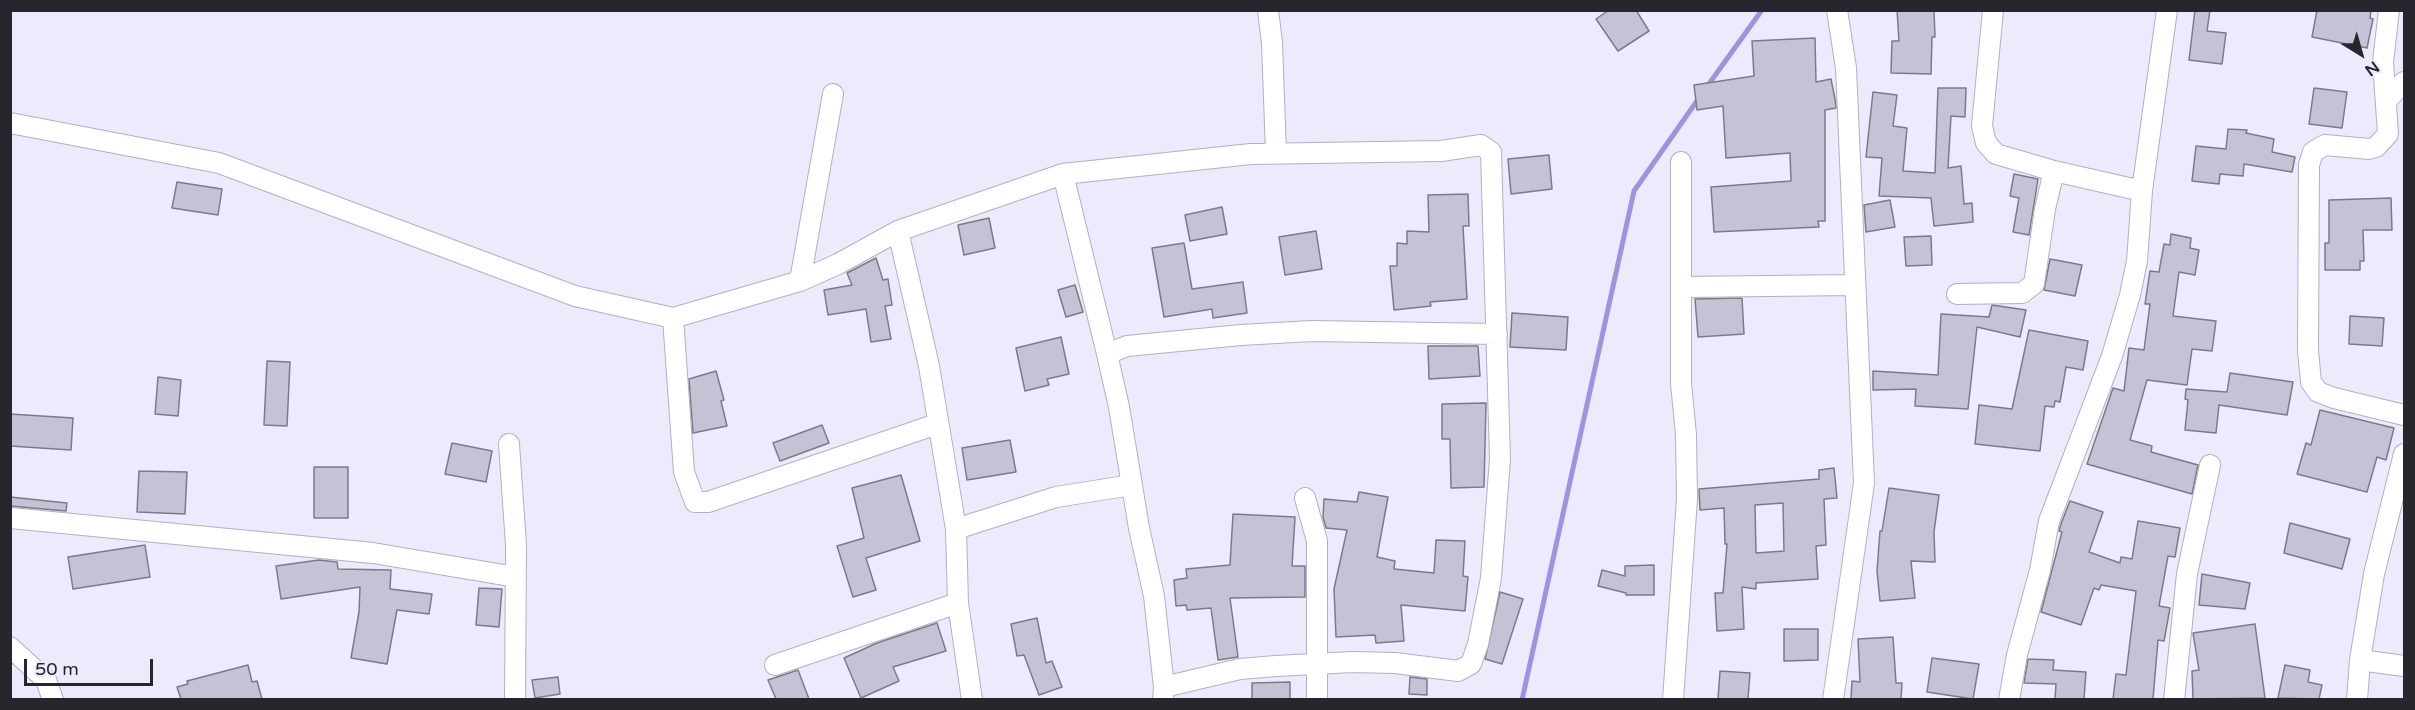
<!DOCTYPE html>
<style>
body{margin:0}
#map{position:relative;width:2415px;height:710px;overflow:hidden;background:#eceafc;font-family:"Varela Round",sans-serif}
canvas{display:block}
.frame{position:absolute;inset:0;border:12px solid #27262d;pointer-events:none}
.north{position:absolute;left:2331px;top:24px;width:60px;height:60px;-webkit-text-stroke:4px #eceafc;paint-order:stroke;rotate:143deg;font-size:16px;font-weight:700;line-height:24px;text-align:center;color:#27262d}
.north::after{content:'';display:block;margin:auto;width:21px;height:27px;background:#27262d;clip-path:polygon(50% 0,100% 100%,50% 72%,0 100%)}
.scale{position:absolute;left:24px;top:659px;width:129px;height:27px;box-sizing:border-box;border:3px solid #27262d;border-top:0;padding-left:8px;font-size:18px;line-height:21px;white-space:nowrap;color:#27262d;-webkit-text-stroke:4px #eceafc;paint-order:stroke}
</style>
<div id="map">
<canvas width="2415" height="710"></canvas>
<div class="frame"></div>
<div class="north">N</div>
<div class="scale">50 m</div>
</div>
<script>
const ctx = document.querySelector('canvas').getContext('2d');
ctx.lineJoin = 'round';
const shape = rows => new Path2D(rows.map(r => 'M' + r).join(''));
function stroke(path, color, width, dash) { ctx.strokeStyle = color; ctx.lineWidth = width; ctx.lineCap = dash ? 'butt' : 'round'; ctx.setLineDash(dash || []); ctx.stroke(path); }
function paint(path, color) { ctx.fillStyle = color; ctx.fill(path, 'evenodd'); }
const stream = shape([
 [1706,88,1762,10],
 [1522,700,1634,191,1699,98]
]);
const building = shape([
 [1609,10,1636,10,1649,31,1618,51,1596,19,1609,10],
 [1897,10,1934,10,1935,37,1932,37,1931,74,1891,73,1892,41,1899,41,1897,10],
 [2195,10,2210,10,2207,31,2226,33,2222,64,2189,60,2195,10],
 [2317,10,2371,10,2370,18,2373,19,2367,48,2312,37,2317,10],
 [1815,38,1816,82,1831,79,1835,99,1836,108,1825,110,1825,221,1818,221,1819,227,1714,232,1711,187,1791,181,1790,153,1726,158,1723,106,1697,110,1694,85,1754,76,1752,41,1815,38],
 [1938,88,1966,88,1965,117,1951,116,1948,168,1961,166,1964,204,1972,203,1973,222,1934,226,1931,198,1879,196,1882,158,1866,157,1873,92,1897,95,1893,126,1907,128,1903,171,1935,173,1938,88],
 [2314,88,2347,92,2342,128,2309,124,2314,88],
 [2228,129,2247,130,2246,133,2274,139,2272,152,2295,157,2292,172,2244,164,2243,176,2220,174,2219,184,2192,181,2196,146,2226,149,2228,129],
 [1549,155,1552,189,1511,194,1508,159,1549,155],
 [2014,174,2038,179,2029,235,2013,232,2019,198,2010,196,2014,174],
 [177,182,222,189,218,215,172,208,177,182],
 [1468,194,1469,226,1463,226,1467,299,1430,302,1431,306,1394,310,1390,266,1397,266,1397,243,1407,244,1407,231,1429,232,1428,195,1468,194],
 [2391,198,2392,230,2363,230,2364,261,2360,261,2360,270,2325,270,2325,243,2329,243,2329,200,2391,198],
 [1890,200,1895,227,1866,232,1864,205,1890,200],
 [1222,207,1227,234,1190,241,1185,215,1222,207],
 [989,218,995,248,964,255,958,225,989,218],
 [1316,231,1322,269,1285,275,1279,237,1316,231],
 [2171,234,2191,238,2190,248,2199,250,2195,275,2179,272,2173,316,2216,321,2212,351,2192,349,2187,385,2147,380,2130,440,2152,446,2151,452,2198,465,2192,494,2087,464,2113,388,2124,391,2129,348,2144,350,2150,304,2145,304,2150,271,2159,272,2164,244,2170,245,2171,234],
 [1931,236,1932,265,1906,266,1904,237,1931,236],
 [1184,243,1192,289,1243,282,1247,313,1213,318,1212,309,1164,317,1152,248,1184,243],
 [876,258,883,280,888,279,892,305,885,306,891,339,871,342,866,309,828,315,824,290,852,285,847,273,876,258],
 [2050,259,2082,265,2075,296,2044,290,2050,259],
 [1075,285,1083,312,1066,317,1058,290,1075,285],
 [1742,298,1744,334,1698,337,1695,299,1742,298],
 [1992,305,2026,310,2020,337,1977,327,1968,409,1915,406,1916,389,1873,390,1873,371,1938,375,1941,314,1989,317,1992,305],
 [1512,313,1568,317,1566,350,1510,347,1512,313],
 [2350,316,2384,318,2382,346,2349,344,2350,316],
 [2029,330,2088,341,2083,370,2066,367,2060,402,2055,401,2054,407,2045,406,2040,451,1975,444,1979,405,2012,409,2029,330],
 [1061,337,1069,374,1047,379,1049,385,1025,391,1016,348,1061,337],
 [1428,346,1478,346,1480,376,1429,379,1428,346],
 [267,361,290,362,287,426,264,425,267,361],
 [716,371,724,400,721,401,727,426,693,433,689,379,716,371],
 [2230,373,2293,382,2287,415,2219,405,2216,433,2185,430,2188,400,2185,399,2186,389,2227,392,2230,373],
 [158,377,181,380,178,416,155,414,158,377],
 [1486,403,1484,487,1451,488,1450,439,1442,439,1442,404,1486,403],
 [2320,410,2394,428,2386,460,2377,457,2367,492,2297,474,2306,443,2311,445,2320,410],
 [10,414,73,418,71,450,10,446,10,414],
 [822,425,829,443,780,461,773,443,822,425],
 [1010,440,1016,472,967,480,962,448,1010,440],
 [452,443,492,451,486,482,445,474,452,443],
 [314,467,348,467,348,518,314,518,314,467],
 [1834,468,1837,498,1824,499,1826,545,1816,546,1818,579,1756,583,1756,589,1742,587,1744,629,1717,631,1715,593,1723,593,1727,544,1725,544,1724,508,1700,510,1699,489,1819,479,1819,470,1834,468],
 [1783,503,1784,551,1756,553,1755,505,1783,503],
 [139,471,187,472,185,514,137,512,139,471],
 [901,475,920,541,866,558,876,590,853,597,837,546,864,538,852,488,901,475],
 [1889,488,1939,495,1934,532,1935,562,1911,561,1915,598,1880,601,1877,571,1880,531,1882,531,1889,488],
 [1359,492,1388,497,1377,557,1395,561,1394,569,1434,573,1436,540,1465,541,1463,576,1468,577,1465,611,1401,605,1404,641,1376,643,1375,635,1336,637,1334,589,1347,530,1326,528,1323,517,1324,499,1357,502,1359,492],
 [10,497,67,503,66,511,10,506,10,497],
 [2070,501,2103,512,2089,552,2120,563,2121,557,2132,559,2138,521,2180,528,2175,557,2168,556,2159,606,2170,608,2164,641,2158,640,2153,699,2113,699,2116,674,2126,675,2136,591,2101,585,2099,590,2094,588,2081,625,2041,612,2062,532,2059,531,2061,524,2070,501],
 [1233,514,1295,517,1292,566,1305,566,1305,597,1230,598,1238,657,1218,660,1211,608,1187,610,1186,605,1176,606,1174,580,1187,578,1186,569,1230,565,1233,514],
 [2290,523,2350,539,2342,569,2284,553,2290,523],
 [145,545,150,577,73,589,68,557,145,545],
 [319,560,337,562,338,569,391,570,390,589,432,594,429,614,397,610,387,664,351,658,359,612,360,587,281,599,276,566,319,560],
 [1654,565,1654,595,1626,595,1626,593,1598,586,1602,570,1625,576,1625,566,1654,565],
 [2202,574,2250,583,2245,609,2199,605,2202,574],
 [479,588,502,589,499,627,476,625,479,588],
 [1500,592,1523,599,1502,664,1485,659,1500,592],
 [1037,618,1046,663,1052,661,1062,687,1039,695,1024,655,1017,656,1011,624,1037,618],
 [937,623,946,651,893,667,899,681,861,698,844,658,877,643,937,623],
 [2255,624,2265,698,2193,699,2192,671,2199,670,2193,633,2255,624],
 [1784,629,1818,629,1818,660,1784,661,1784,629],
 [1893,637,1896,683,1902,683,1901,699,1851,699,1852,681,1860,682,1858,639,1893,637],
 [1932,658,1979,664,1973,699,1927,692,1932,658],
 [2028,659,2054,660,2053,670,2086,672,2084,699,2055,699,2056,684,2024,683,2028,659],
 [248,665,252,682,257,681,262,699,181,699,177,687,188,684,187,681,248,665],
 [2285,665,2310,670,2308,682,2322,685,2319,699,2278,698,2285,665],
 [798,670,809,699,776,699,768,680,798,670],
 [1720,671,1750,673,1748,699,1718,699,1720,671],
 [558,677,560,694,535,698,532,680,558,677],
 [1410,677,1427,679,1427,695,1409,694,1410,677],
 [1290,682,1290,699,1252,699,1252,683,1290,682]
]);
const minor = shape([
 [1268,10,1272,43,1276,153],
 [1993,10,1982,126,1986,143,1996,154,2054,171,2142,191],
 [2389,10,2383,62,2388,134,2376,147,2369,149,2325,145,2313,152,2309,165,2308,351,2311,382,2318,392,2334,398,2404,415],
 [2386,101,2404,82],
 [10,123,219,163,575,296,673,318,800,281,838,264,898,231,1063,174,1251,154,1441,151,1481,145,1491,152,1500,459,1491,578,1478,644,1471,664,1458,671,1395,663,1353,662,1276,666,1240,669,1164,687],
 [1063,174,1107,354],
 [898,231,929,366,956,529],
 [800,281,833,94],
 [1681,287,1855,285],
 [1957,294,2022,293,2034,284,2045,209,2054,171],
 [673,318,684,472,695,502,708,502,937,424],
 [509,444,516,545,515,700],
 [1305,498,1317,541,1317,700],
 [10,518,373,553,516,577],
 [10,647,46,680,53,700],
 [2360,660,2404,666],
 [775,665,958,603],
 [972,700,958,603,956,529,1056,497,1132,485],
 [1163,700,1164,687,1154,596,1139,528,1119,407,1107,354,1127,346,1241,335,1312,331,1497,334],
 [1673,700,1687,499,1686,435,1681,383,1681,162],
 [1833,700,1864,483,1846,68,1837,10],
 [2009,700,2017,655,2040,570,2049,521,2112,356,2130,295,2137,261,2142,191,2167,10],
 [2174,700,2187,574,2210,465],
 [2357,700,2360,660,2374,574,2404,454]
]);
stroke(stream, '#a192df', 5);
paint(building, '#c4c2d4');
stroke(building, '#7c7a8a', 1.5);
stroke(minor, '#b2b0c1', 22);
stroke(minor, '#fff', 20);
</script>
